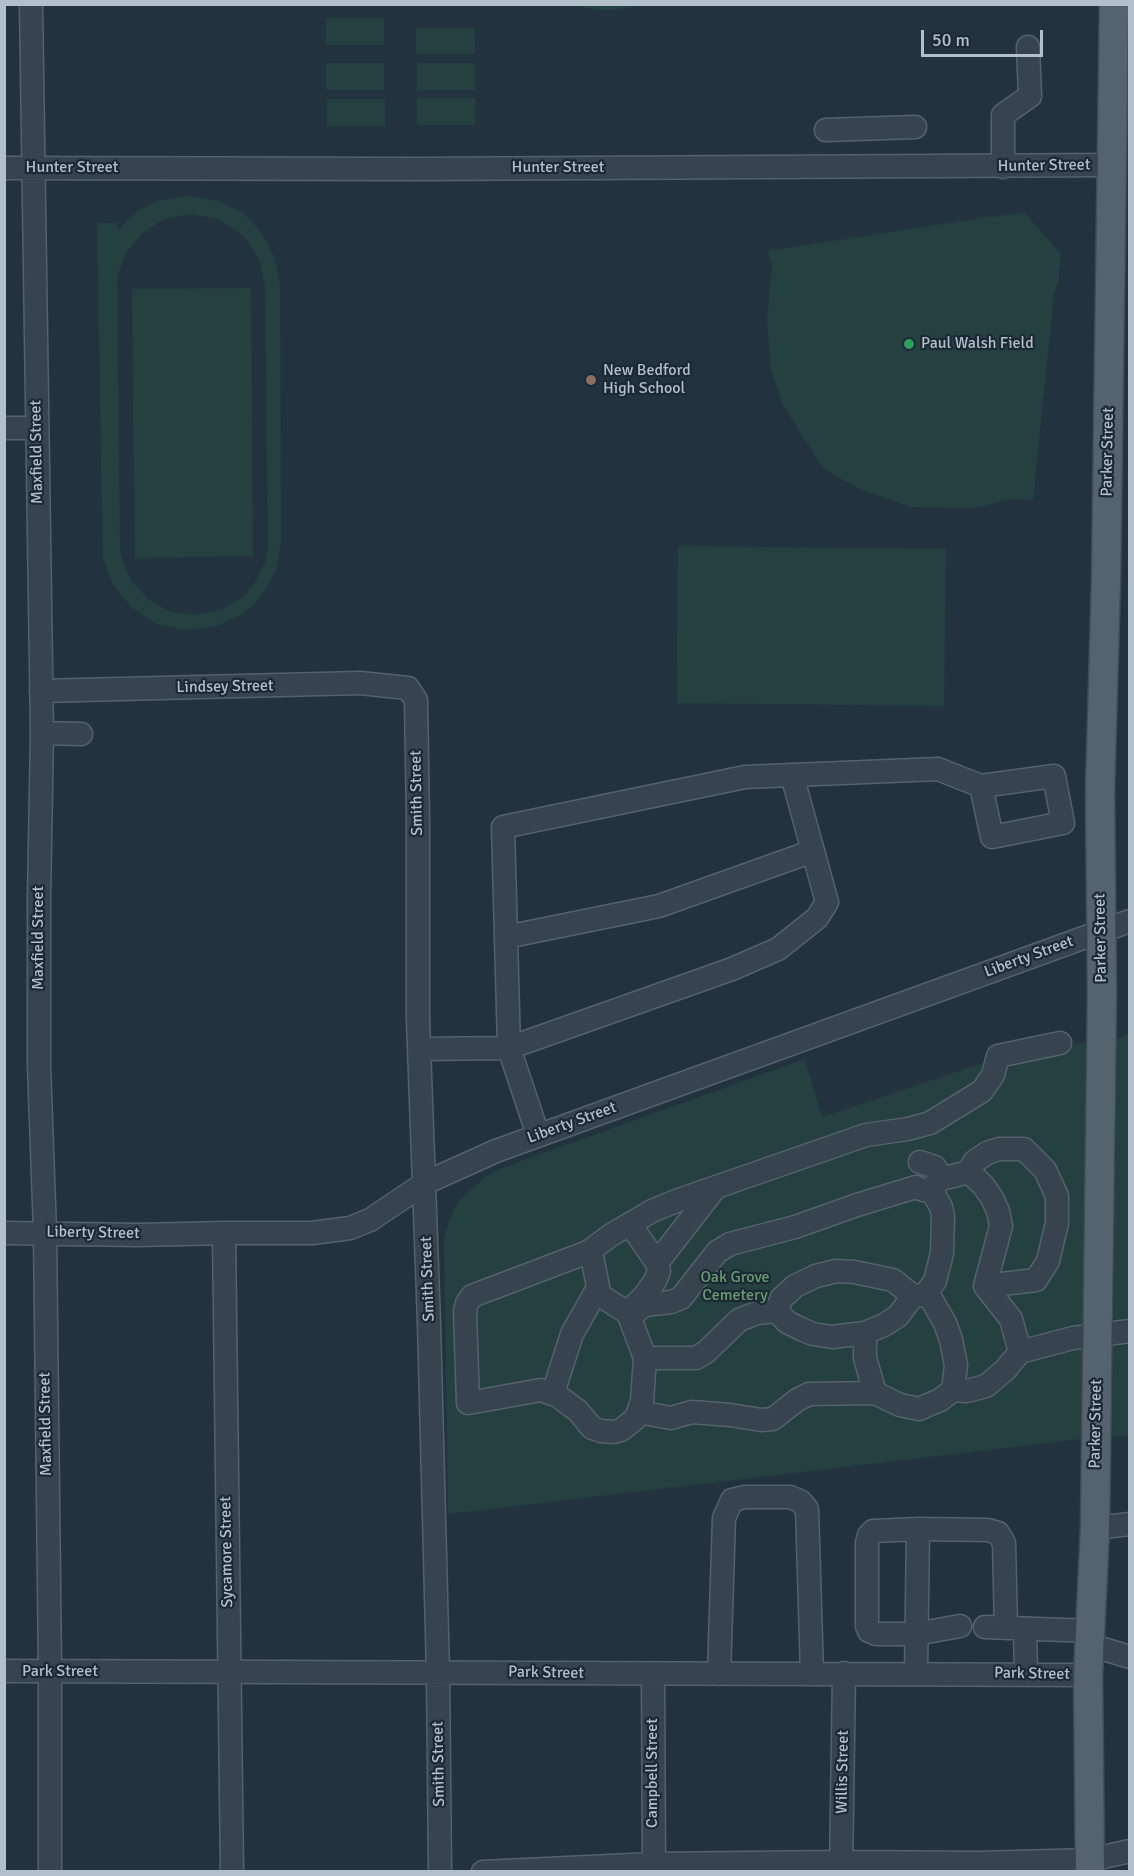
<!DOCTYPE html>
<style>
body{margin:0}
#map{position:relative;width:1134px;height:1876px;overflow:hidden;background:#23323f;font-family:Signika,sans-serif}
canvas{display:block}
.frame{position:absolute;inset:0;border:6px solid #b3bfca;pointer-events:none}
.scale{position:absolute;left:921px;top:30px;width:122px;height:27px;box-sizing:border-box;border:3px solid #b3bfca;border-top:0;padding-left:8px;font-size:18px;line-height:21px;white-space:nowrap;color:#b3bfca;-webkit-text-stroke:4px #1c2934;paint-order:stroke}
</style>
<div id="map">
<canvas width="1134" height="1876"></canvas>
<div class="frame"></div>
<div class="scale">50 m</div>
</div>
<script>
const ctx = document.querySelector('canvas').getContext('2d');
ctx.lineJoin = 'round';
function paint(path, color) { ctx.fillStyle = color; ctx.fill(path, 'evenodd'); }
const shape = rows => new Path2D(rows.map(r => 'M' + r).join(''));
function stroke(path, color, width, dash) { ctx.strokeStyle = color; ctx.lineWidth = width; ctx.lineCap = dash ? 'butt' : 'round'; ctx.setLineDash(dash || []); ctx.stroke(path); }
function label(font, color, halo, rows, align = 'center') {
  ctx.font = font + ' Signika,sans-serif'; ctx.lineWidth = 4.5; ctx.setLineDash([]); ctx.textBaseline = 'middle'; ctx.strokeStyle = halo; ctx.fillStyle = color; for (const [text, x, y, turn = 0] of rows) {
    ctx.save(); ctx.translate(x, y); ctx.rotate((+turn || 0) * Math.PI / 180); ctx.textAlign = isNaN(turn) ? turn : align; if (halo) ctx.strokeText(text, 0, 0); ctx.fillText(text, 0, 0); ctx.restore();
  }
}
const green = shape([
 [570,5,640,4,640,5,614,10,598,10],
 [326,18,384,18,384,45,326,45],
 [416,28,474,28,475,54,416,54],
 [326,63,384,63,384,90,326,90],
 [417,63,475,63,475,90,417,90],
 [417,98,475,98,475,125,417,125],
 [327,99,385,99,385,126,327,126],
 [190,196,218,201,243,213,262,233,275,258,280,286,281,541,276,570,262,595,252,606,241,615,214,627,185,630,157,624,132,608,113,585,103,558,97,223,117,223,117,231,137,212,149,205,162,200],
 [189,214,214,218,237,230,246,239,260,261,265,286,268,546,266,560,254,584,245,595,222,610,196,615,171,612,148,599,131,580,121,556,120,543,117,277,126,253,142,233,164,219],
 [1025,213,1061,254,1058,283,1054,294,1033,500,1011,499,976,508,910,507,857,488,823,468,782,404,771,368,767,321,772,264,768,251,988,217],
 [251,288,253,556,135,558,132,289],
 [678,546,946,549,944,706,677,703],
 [1129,1034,1130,1435,1112,1437,1117,1039],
 [1086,1042,1081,1439,448,1514,444,1237,453,1211,460,1199,488,1175,502,1168,805,1059,822,1117,980,1064]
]);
const minor = shape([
 [31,4,42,733,39,898,39,1065,45,1232,50,1672,50,1872],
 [826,130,915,127],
 [1003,167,1003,115,1030,96,1028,47],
 [4,168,417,169,1112,165],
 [4,428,37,428],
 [41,691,360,683,408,688,416,700,418,822,418,1019,429,1323,438,1672,440,1872],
 [42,733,81,734],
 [506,937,659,906,813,851],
 [419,1049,509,1048,503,827,745,777,938,769,981,786,992,837,1063,823,1054,776,981,786],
 [538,1135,509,1048,732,969,778,949,817,918,827,902,792,775],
 [920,1162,935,1167,941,1179],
 [930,1189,941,1179,969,1172],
 [630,1224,657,1263],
 [4,1233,139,1235,224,1233,312,1233,350,1228,370,1220,425,1183,496,1151,1130,921],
 [224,1233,232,1872],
 [591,1251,599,1292,601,1296,628,1313,645,1358,642,1401,636,1418,621,1430,614,1432,601,1431,592,1428,578,1411,558,1396,541,1390,468,1403,465,1311,467,1303,472,1296,588,1252,611,1235,652,1211,676,1201,866,1135,908,1129,930,1123,982,1091,993,1075,998,1056,1060,1043],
 [985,1286,1001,1226,998,1211,992,1198,983,1185,969,1172,974,1162,987,1153,999,1149,1024,1149,1045,1170,1057,1196,1057,1223,1048,1261,1036,1280,985,1286,1011,1319,1020,1352],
 [628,1312,645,1295,655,1281,659,1271,657,1263,715,1188],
 [630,1316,645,1305,671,1302,681,1298,717,1252,730,1244,795,1227,857,1205,916,1187,923,1190,932,1191,941,1207,943,1216,942,1253,935,1281,925,1295],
 [865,1333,832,1337,813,1334,801,1329,787,1322,777,1311,781,1299,795,1286,816,1276,836,1271,854,1272,893,1280,913,1296,925,1295,930,1297,945,1323,951,1340,956,1365,953,1390],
 [645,1358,696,1358,706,1352,739,1320,757,1313,777,1311],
 [553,1393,572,1334,598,1288],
 [875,1393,865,1358,865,1333,884,1325,898,1316,913,1296],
 [639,1412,671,1418,692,1412,730,1415,761,1420,773,1419,797,1400,809,1394,875,1393,900,1405,919,1409,940,1400,953,1390,967,1391,986,1386,1005,1370,1020,1352,1073,1338,1130,1331],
 [1095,1528,1130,1524],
 [960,1626,916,1634,876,1634,869,1631,867,1626,867,1543,869,1535,873,1531,918,1529,988,1530,998,1533,1004,1543,1006,1628],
 [985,1627,1090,1631],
 [1025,1629,1026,1674],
 [1090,1645,1130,1657],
 [4,1671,1088,1675],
 [916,1673,918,1529],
 [653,1674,654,1872],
 [719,1674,724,1518,732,1500,745,1497,790,1497,800,1501,807,1509,812,1673],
 [483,1872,653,1864,841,1862,980,1863,1090,1860,1130,1851],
 [841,1872,844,1673]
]);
const major = shape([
 [1090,1872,1088,1675,1095,1528,1102,993,1100,791,1106,580,1114,4]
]);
const markers = [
 [909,344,6,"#2e9e5b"],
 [591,380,6,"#8d6e63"]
];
const streetNames = [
 ["Hunter Street",1044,166,-1],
 ["Hunter Street",72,168],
 ["Hunter Street",558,168],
 ["Maxfield Street",37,452,-91],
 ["Parker Street",1108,452,-89],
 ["Lindsey Street",225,687,-1],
 ["Smith Street",417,793,-91],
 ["Maxfield Street",39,938,-90],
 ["Parker Street",1101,938,-91],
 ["Liberty Street",1029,957,-20],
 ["Liberty Street",572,1123,-20],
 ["Liberty Street",93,1233,1],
 ["Smith Street",428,1279,-92],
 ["Maxfield Street",46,1424,-91],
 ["Parker Street",1096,1424,-89],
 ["Sycamore Street",227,1552,-91],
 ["Park Street",60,1672],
 ["Park Street",546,1673,1],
 ["Park Street",1032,1674,1],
 ["Smith Street",439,1764,-91],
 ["Willis Street",843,1772,-89],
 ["Campbell Street",653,1773,-90]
];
const poiNames = [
 ["Paul Walsh Field",921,344],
 ["New Bedford",603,371],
 ["High School",603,389]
];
const parkNames = [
 ["Oak Grove",735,1278],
 ["Cemetery",735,1296]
];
paint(green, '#254040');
stroke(minor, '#55626d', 25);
stroke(major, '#404d58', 31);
stroke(minor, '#37444f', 22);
stroke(major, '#55636f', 28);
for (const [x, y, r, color] of markers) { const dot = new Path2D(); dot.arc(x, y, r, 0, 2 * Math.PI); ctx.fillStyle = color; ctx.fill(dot); stroke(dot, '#1c2934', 2); }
label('16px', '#b3bfca', '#1c2934', streetNames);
label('16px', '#b3bfca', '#1c2934', poiNames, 'left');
label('16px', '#699c6f', '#1c2934', parkNames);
</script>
